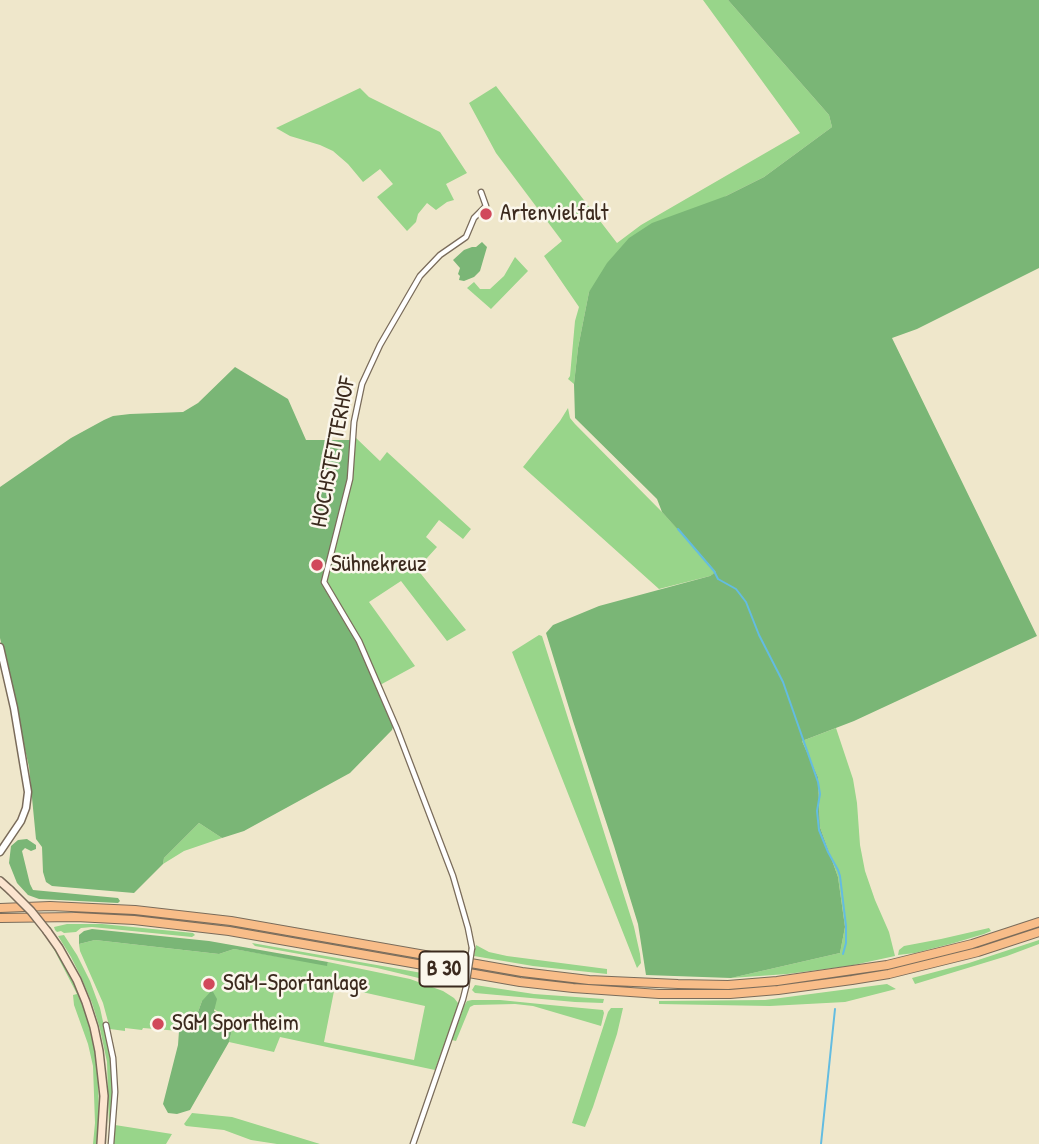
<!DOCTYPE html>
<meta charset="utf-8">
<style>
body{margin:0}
canvas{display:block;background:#efe7cb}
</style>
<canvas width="1039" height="1144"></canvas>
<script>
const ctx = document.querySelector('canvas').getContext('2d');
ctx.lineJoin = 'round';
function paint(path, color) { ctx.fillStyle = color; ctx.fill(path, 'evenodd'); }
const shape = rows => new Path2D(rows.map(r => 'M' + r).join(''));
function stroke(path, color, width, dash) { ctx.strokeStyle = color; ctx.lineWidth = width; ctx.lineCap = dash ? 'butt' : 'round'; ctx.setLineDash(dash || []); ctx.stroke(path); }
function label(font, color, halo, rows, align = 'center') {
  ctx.font = font + ' "Patrick Hand",sans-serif'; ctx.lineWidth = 5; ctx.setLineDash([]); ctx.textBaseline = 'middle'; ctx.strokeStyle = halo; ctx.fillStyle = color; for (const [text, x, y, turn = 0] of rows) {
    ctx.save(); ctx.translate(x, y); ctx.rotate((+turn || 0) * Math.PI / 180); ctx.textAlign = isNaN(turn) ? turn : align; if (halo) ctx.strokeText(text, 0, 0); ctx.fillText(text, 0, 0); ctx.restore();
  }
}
const green = shape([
 [703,0,728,0,829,115,832,127,764,177,726,196,589,292,578,348,574,384,568,379,570,376,575,321,579,307,544,256,562,241,496,153,469,103,496,86,617,243,641,225,800,133],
 [360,88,369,97,440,132,467,173,446,184,454,200,447,202,436,210,427,203,418,214,416,222,407,231,377,197,393,184,380,169,363,182,348,164,333,151,320,145,290,136,276,128],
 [515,257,528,271,491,309,467,288,474,282,480,289,490,289,504,276],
 [568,408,570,418,575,424,662,512,717,572,710,576,659,589,523,467,560,421],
 [355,437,380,461,387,452,471,529,463,539,439,520,426,537,437,547,417,569,466,630,447,641,401,581,369,602,415,666,380,685,328,585,327,576,352,477],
 [539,635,542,636,634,927,640,954,641,963,637,968,512,652],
 [836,728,853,779,857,803,860,845,865,871,875,900,889,932,895,956,849,966,787,974,731,978,840,953,845,927,838,877,820,827,818,777,802,741],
 [199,823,222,838,184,851,163,864,164,858],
 [67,924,102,924,193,933,195,935,192,937,92,927,81,928,76,932,64,933,61,931,57,932,55,930,54,927],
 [989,928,991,931,984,934,954,943,915,953,898,955,899,950,904,946,941,939],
 [64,935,77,955,90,981,100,1008,111,1058,114,1093,112,1125,109,1124,107,1062,100,1029,92,1003,81,977,71,957,58,936],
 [47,936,68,969,85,1011,92,1032,98,1070,99,1119,98,1144,93,1144,95,1123,93,1066,88,1044,74,1005,73,995,77,994],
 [95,940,219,954,234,949,327,965,328,962,410,979,443,991,454,998,458,1003,457,1009,435,1070,280,1037,274,1052,229,1042,235,1018,223,1015,202,1001,198,1012,183,1022,179,1031,143,1028,142,1030,125,1028,125,1031,110,1029,103,1003,80,951,79,944],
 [335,986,425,1006,414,1060,324,1042],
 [1039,940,1039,944,1007,956,915,984,912,978,969,963],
 [252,943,456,979,459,983,456,987,377,968,255,946],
 [476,945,489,952,507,956,607,969,607,974,533,966,474,956],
 [887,984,896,989,845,1002,770,1006,659,1004,659,1001,765,1000],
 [475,985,534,994,604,999,603,1003,575,1002,475,993,472,990],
 [472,1000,500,1000,550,1005,603,1010,604,1013,601,1026,533,1006,515,1004,474,1005,470,1007,456,1041,452,1040,464,1006,467,1001],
 [611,1008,623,1008,617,1034,593,1107,585,1127,572,1123,608,1012],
 [192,1113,232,1117,320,1144,277,1144,251,1140,224,1130,186,1126,184,1124],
 [115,1125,172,1134,166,1144,112,1144]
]);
const forest = shape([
 [728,0,1039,0,1039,268,917,329,892,338,1037,636,854,721,802,741,818,777,820,827,838,877,845,927,840,953,731,978,646,975,638,924,614,846,573,721,546,633,553,625,599,606,710,576,716,572,662,512,657,499,575,418,574,384,578,348,589,292,607,263,629,238,652,223,726,196,764,177,832,127,829,115],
 [482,242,487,247,480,271,474,277,464,281,459,280,460,276,458,274,460,268,453,260,464,250,472,247,476,247],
 [235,367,288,399,306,440,351,440,348,478,322,582,326,591,358,645,393,727,392,730,350,773,244,831,222,838,199,823,164,858,163,864,134,893,52,886,46,882,43,872,42,847,36,839,29,767,0,638,0,487,71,438,104,420,113,416,130,414,183,412,198,403],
 [27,839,36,845,36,849,31,851,25,848,22,851,30,884,33,890,118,898,120,901,118,903,39,899,28,895,17,883,9,863,11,846,18,840],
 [92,929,209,941,328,962,327,966,234,949,219,954,95,940,79,944,79,935,84,931],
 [212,990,217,999,214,1011,223,1015,235,1018,229,1042,190,1110,177,1114,168,1113,163,1104,178,1045,179,1031,183,1022,198,1012,202,1001]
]);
const stream = shape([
 [678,529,714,571,718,579,736,589,746,602,759,635,783,682,818,782,820,794,817,811,819,830,828,852,838,870,840,876,846,926,846,943,843,954],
 [821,1144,835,1009]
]);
const minor = shape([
 [472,948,468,928,453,876,397,729,359,641,324,582,350,479,354,422,362,384,380,345,420,276,440,255,466,237,474,218,486,206,481,192],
 [106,1025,113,1058,115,1092,111,1144],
 [413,1144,463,999,466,987]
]);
const tertiary = shape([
 [0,647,14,708,28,792,26,808,21,821,0,852]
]);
const secondary = shape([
 [0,881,10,890],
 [47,931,59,948,77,980,86,1002,94,1027,99,1051,104,1096,101,1144]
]);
const trunk = shape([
 [0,908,50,906,135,910,231,921,522,972,589,980,678,984,728,985,777,981,887,965,972,944,1039,922],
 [0,918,76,917,134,920,229,931,520,982,573,988,659,994,730,994,778,990,852,980,889,974,978,952,1039,932]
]);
const minorBridge = shape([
 [466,987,472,948]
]);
const secondaryBridge = shape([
 [10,890,31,911,47,931]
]);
const markers = [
 [486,214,7,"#d1495b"],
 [317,565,7,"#d1495b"],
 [209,984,7,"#d1495b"],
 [158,1024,7,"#d1495b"]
];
const shields = [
 [444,969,49]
];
const shieldNames = [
 ["B 30",444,969]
];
const poiNames = [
 ["Artenvielfalt",500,214],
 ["Sühnekreuz",331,565],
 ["SGM-Sportanlage",223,984],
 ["SGM Sportheim",172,1024]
];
const streetNames = [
 ["HOCHSTETTERHOF",334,452,-79]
];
paint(green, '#98d58a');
paint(forest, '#7ab676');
stroke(stream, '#63bce1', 2);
stroke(minor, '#7a6c5b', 7);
stroke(tertiary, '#7a6c5b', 9);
stroke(secondary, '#7a6c5b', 10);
stroke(trunk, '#7a6c5b', 10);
stroke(minor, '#fff', 4.5);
stroke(tertiary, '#fff', 6);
stroke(secondary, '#fce5d0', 7);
stroke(trunk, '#f8bd89', 8);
stroke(minorBridge, '#7a6c5b', 7, []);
stroke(secondaryBridge, '#7a6c5b', 10, []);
stroke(minorBridge, '#fff', 4.5);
stroke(secondaryBridge, '#fce5d0', 7);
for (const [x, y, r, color] of markers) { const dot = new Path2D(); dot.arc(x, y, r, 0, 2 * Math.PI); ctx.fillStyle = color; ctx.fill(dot); stroke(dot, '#fbf7ec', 2.5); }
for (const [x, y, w] of shields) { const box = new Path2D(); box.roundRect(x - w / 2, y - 17.5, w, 35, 5); ctx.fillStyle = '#fbf7ec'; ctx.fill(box); stroke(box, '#3b2a1e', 2); }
label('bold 21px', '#3b2a1e', null, shieldNames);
label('23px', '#3b2a1e', '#fbf7ec', poiNames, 'left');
label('23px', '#3b2a1e', '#fbf7ec', streetNames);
</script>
